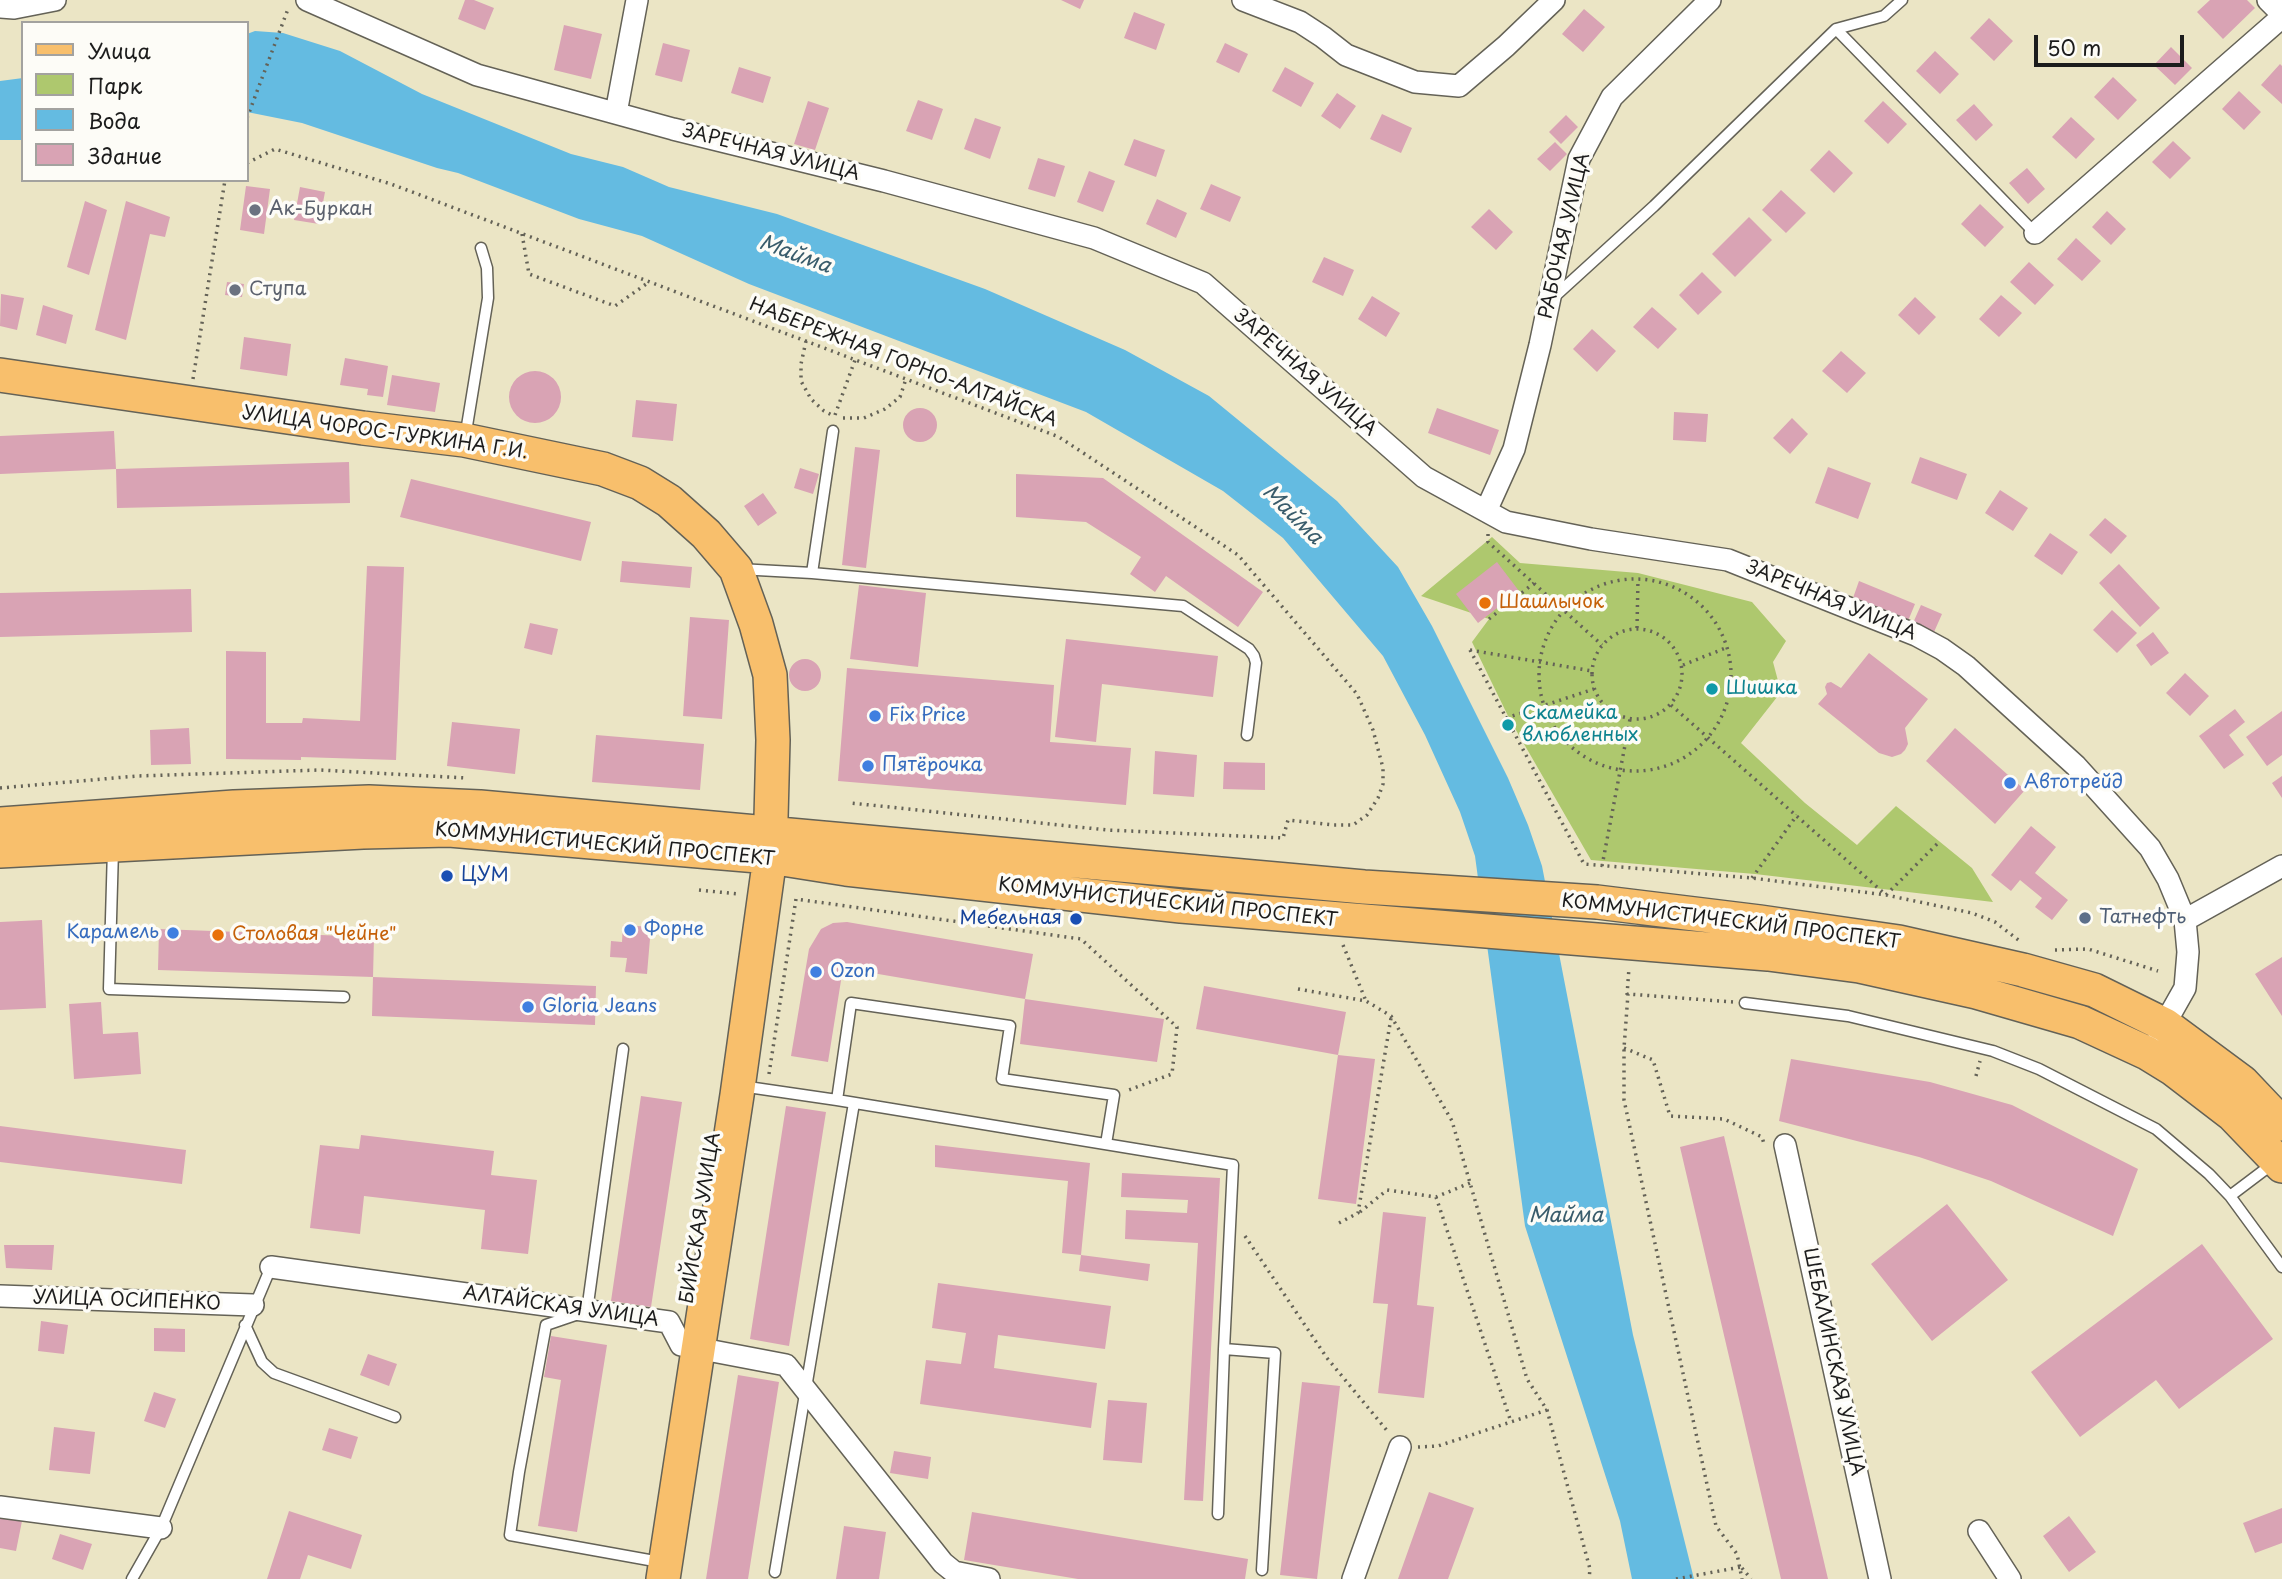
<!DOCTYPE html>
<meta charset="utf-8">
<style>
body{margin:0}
#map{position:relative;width:2282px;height:1579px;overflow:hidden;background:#ebe5c5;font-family:"Playpen Sans",sans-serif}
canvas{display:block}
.legend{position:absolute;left:21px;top:21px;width:228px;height:161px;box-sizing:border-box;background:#fdfcf7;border:2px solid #a3a29f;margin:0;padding:9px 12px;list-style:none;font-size:21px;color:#1c1c1c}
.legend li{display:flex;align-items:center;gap:14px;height:35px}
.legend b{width:35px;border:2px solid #a3a29f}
.scale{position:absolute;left:2034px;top:35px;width:150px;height:32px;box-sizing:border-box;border:4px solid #1c1c1c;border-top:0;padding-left:9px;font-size:21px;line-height:24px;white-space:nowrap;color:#1c1c1c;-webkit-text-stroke:5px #fdfcf7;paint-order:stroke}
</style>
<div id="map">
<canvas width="2282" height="1579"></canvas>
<ul class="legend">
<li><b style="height:9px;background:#f8bf6c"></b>Улица</li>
<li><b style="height:19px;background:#aec86e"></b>Парк</li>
<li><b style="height:19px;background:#64bbe1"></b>Вода</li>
<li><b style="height:19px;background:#d9a3b4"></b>Здание</li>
</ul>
<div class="scale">50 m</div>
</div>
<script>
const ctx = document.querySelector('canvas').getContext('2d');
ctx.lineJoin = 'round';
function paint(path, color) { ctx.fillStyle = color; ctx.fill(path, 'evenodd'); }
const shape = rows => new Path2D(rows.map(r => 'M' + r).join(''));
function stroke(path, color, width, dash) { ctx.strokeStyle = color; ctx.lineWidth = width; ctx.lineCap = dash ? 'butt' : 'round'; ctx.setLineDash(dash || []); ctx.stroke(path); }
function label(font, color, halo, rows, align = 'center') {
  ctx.font = font + ' "Playpen Sans",sans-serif'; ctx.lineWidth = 7; ctx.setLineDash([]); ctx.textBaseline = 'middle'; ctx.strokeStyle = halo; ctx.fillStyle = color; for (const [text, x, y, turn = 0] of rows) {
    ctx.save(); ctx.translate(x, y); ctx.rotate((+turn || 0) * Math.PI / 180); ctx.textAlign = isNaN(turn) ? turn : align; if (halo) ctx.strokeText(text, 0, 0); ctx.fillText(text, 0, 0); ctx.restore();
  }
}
const green = shape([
 [1492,537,1520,563,1638,573,1752,602,1786,641,1773,662,1781,692,1741,743,1805,803,1857,845,1896,806,1972,868,1993,902,1755,874,1591,860,1509,718,1472,642,1489,619,1421,596]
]);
const water = shape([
 [255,31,283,33,340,51,422,94,571,154,623,167,669,187,777,214,985,289,1125,350,1209,396,1337,501,1398,567,1432,626,1508,778,1528,825,1542,866,1633,1335,1694,1579,1632,1579,1620,1521,1525,1226,1475,856,1460,812,1425,735,1383,656,1283,538,1223,491,1086,412,749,284,642,236,579,219,458,173,437,168,302,123,247,112,247,34],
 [23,78,23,140,0,140,0,81]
]);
const building = shape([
 [465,0,474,0,494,8,485,30,458,19],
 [1061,0,1084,0,1080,9],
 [2210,0,2247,0,2255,8,2223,39,2197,12],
 [1584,9,1605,27,1583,52,1562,34],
 [1134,12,1165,24,1156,50,1124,38],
 [1989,18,2013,41,1994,61,1970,38],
 [564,25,602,34,591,79,554,70],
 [663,43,690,50,682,82,655,75],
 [1225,43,1248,54,1239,73,1216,62],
 [2171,47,2192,68,2175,85,2154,65],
 [1935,51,1959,74,1940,94,1916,71],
 [2280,64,2282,66,2282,104,2261,85],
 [739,67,771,77,763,103,731,93],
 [1285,67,1314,83,1301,107,1272,91],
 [2113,77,2137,100,2118,120,2094,97],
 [2239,91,2261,112,2244,130,2222,109],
 [1337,93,1356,106,1340,129,1321,116],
 [918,100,943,109,932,140,906,131],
 [808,101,829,108,815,150,794,144],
 [1883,101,1907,124,1888,144,1864,121],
 [1974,104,1993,125,1976,141,1956,120],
 [1382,114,1412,128,1401,153,1370,139],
 [1566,115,1578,127,1561,144,1549,132],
 [2071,117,2095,139,2076,159,2052,137],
 [975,118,1001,127,990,159,964,149],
 [1134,139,1165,150,1156,177,1124,165],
 [2173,141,2191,158,2170,179,2152,162],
 [1555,142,1567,154,1550,171,1537,159],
 [1829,150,1853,173,1834,193,1810,170],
 [1038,158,1065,166,1055,197,1028,189],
 [2027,168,2045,189,2028,204,2009,183],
 [1089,171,1115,181,1103,212,1077,202],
 [1211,184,1241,197,1230,222,1200,209],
 [246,186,270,189,264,234,240,230],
 [300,187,325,192,319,224,294,220],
 [1781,190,1806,213,1786,233,1762,210],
 [1157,199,1187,213,1176,238,1146,224],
 [85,201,107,210,89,275,67,267],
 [126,201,170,217,165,237,150,234,126,340,95,330],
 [1980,204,2004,227,1985,247,1961,224],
 [1489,209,1513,232,1496,250,1471,227],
 [2107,211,2126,229,2111,245,2092,227],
 [1749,217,1772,240,1735,277,1712,254],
 [2076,238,2101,261,2082,281,2057,259],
 [1324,257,1354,270,1343,296,1312,282],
 [2029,262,2054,285,2035,305,2010,282],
 [1702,272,1722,292,1698,315,1679,295],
 [227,282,244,284,242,297,225,295],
 [1,294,24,298,17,330,0,326],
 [2001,295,2022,313,1999,337,1979,319],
 [1372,296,1400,313,1386,337,1358,319],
 [1915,297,1936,317,1919,335,1898,315],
 [43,305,73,315,66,344,36,335],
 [1652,307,1677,329,1658,349,1633,327],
 [1592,329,1616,351,1597,372,1573,349],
 [244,337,291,344,287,376,240,369],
 [1841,351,1866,373,1847,393,1822,371],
 [345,358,388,366,383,397,367,395,368,389,340,385],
 '509 397a26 26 0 1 1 52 0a26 26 0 1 1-52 0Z',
 [392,375,440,383,435,412,387,405],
 [636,400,677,404,673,441,632,437],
 [1437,408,1499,430,1490,455,1428,433],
 '903 425a17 17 0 1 1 34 0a17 17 0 1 1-34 0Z',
 [1674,412,1708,414,1706,442,1673,440],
 [1792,418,1808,434,1790,454,1773,438],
 [114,431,116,469,0,474,0,436],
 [855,447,880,450,866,568,842,565],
 [1920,457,1967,474,1957,500,1911,483],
 [349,462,350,503,117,508,116,469],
 [1828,467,1871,483,1858,519,1815,503],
 [800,468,819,474,813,494,794,488],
 [1016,474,1103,478,1263,592,1238,627,1166,576,1155,592,1130,574,1141,557,1086,522,1016,517],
 [411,479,591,522,581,561,400,517],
 [2000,490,2028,508,2013,531,1985,513],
 [763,493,777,513,758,526,744,506],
 [2105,518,2127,536,2111,554,2089,535],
 [2050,533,2078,552,2062,575,2034,556],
 [622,561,692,567,690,588,620,582],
 [1497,562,1519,591,1478,623,1456,594],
 [2119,564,2160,608,2140,627,2099,583],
 [367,566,404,567,396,760,301,757,301,760,226,759,226,651,266,652,266,723,302,723,303,718,360,721],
 [1859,581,1915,604,1908,621,1853,598],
 [859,585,926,593,918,667,850,659],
 [191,589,192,632,0,637,0,593],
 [1921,605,1942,614,1934,632,1913,623],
 [2112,610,2137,633,2117,653,2093,630],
 [690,617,729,620,722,719,683,716],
 [530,623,558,629,552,655,524,648],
 [2153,632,2169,653,2151,666,2136,645],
 [1066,639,1218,656,1213,697,1102,684,1096,742,1055,737],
 [1869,653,1928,699,1905,728,1908,744,1905,750,1901,754,1892,757,1879,753,1818,704,1827,694,1825,687,1827,683,1831,682,1841,688],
 '789 675a16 16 0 1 1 32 0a16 16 0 1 1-32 0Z',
 [847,668,1054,685,1050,742,1131,748,1126,805,838,781],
 [2185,673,2209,696,2190,716,2166,693],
 [2235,709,2245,722,2229,735,2244,755,2224,769,2199,736],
 [2282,711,2282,755,2267,766,2246,737],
 [452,722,520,729,515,774,447,766],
 [189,728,191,764,151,765,150,730],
 [1955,728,2025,790,1995,824,1926,761],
 [596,735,704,744,700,790,592,782],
 [1155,751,1197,755,1194,797,1153,794],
 [1224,762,1265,763,1265,790,1223,789],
 [2282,776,2282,798,2272,783],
 [2031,826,2056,847,2035,873,2068,900,2052,920,2035,907,2042,898,2020,880,2011,891,1991,875],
 [42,920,46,1008,0,1010,0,922],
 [847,922,1033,954,1025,999,843,968,828,1062,791,1056,809,949,821,929,833,923],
 [623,925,651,927,647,974,625,972,627,958,610,957,611,941,622,942],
 [159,929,374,937,373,977,596,986,595,1025,372,1016,373,977,158,970],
 [2282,957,2282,1016,2255,974],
 [1204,986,1346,1012,1338,1055,1196,1029],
 [1025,999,1164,1019,1157,1062,1020,1044],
 [101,1002,103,1034,138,1032,141,1074,74,1079,69,1004],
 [1338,1055,1375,1059,1356,1204,1318,1199],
 [1791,1059,1930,1082,2012,1105,2138,1169,2113,1236,1991,1181,1919,1157,1779,1121],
 [641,1096,682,1102,651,1307,611,1301],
 [786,1106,826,1112,789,1346,750,1339],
 [0,1126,186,1150,182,1184,0,1162],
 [361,1135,494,1151,491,1175,537,1180,528,1254,481,1249,485,1210,364,1196,360,1234,310,1228,320,1145,359,1149],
 [1724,1136,1828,1579,1781,1579,1680,1147],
 [935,1145,1090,1163,1081,1255,1062,1253,1068,1181,935,1167],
 [1122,1173,1220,1178,1203,1501,1184,1500,1198,1243,1125,1239,1126,1210,1187,1213,1188,1200,1121,1197],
 [1947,1204,2008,1280,1932,1341,1871,1264],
 [1383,1212,1426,1217,1417,1305,1434,1307,1424,1398,1378,1393,1388,1304,1373,1303],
 [2202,1244,2273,1339,2179,1409,2156,1380,2080,1437,2031,1372],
 [4,1245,54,1245,52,1270,6,1268],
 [1081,1255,1150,1264,1148,1281,1079,1271],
 [938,1283,1111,1306,1105,1349,998,1335,994,1368,1097,1383,1091,1428,920,1404,926,1360,961,1364,966,1333,932,1328],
 [41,1321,68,1325,64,1354,38,1351],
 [154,1328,185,1329,185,1352,154,1351],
 [551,1336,607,1345,577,1532,538,1526,561,1380,544,1377],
 [368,1354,397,1364,389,1386,360,1375],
 [738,1375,779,1382,748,1579,706,1579],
 [1302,1382,1340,1386,1317,1579,1280,1575],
 [154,1392,176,1399,165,1428,144,1421],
 [1108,1400,1147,1403,1142,1463,1103,1460],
 [54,1427,95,1432,90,1474,49,1470],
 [329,1428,358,1437,351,1459,322,1450],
 [894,1451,931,1457,928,1479,890,1473],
 [1429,1492,1474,1508,1448,1579,1398,1579],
 [2282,1508,2282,1543,2255,1553,2243,1523],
 [289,1511,362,1535,351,1569,308,1555,300,1579,267,1579],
 [972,1512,1248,1559,1245,1579,1078,1579,964,1560],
 [0,1516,22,1521,16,1551,0,1548],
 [2069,1516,2096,1552,2069,1572,2043,1536],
 [844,1526,886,1532,879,1579,836,1579],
 [60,1534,92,1544,83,1570,52,1559]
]);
const path = shape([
 [247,118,288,9],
 [247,163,275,149,391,184,1059,437,1238,555,1357,694,1373,730,1383,768,1383,784,1378,798,1367,815,1353,825,1333,825,1288,820,1283,838,1107,830,851,803],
 [522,234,529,274,615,306,649,282],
 [806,341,801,364,801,381,811,399,824,411,832,415],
 [193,379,225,180],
 [835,415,855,360],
 [843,418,864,418,885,409,900,397,906,379],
 [1488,534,1488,542,1602,645],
 '1539 675a96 96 0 1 1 192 0a96 96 0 1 1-192 0Z',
 [1489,619,1534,583],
 [1637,628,1638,579],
 '1592 674a45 45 0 1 1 90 0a45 45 0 1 1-90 0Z',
 [1470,650,1584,864,1752,878,1886,895,1972,913,1995,922,2021,942],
 [1470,650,1592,671],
 [1683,665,1728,647],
 [1671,705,1886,895,1939,842],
 [1506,718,1594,689],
 [0,788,137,776,320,770,466,778],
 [1602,866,1630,719],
 [1752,878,1797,815],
 [699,890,738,894],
 [1343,945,1366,1001],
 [2055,950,2088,949,2158,971],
 [1298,989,1366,1001,1391,1016,1452,1121,1527,1379,1547,1410,1590,1569,1589,1579],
 [1627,995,1629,968],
 [1733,1002,1628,994,1624,1048,1624,1100,1716,1526,1737,1554,1742,1579],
 [1624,1048,1653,1060,1670,1116,1724,1119,1762,1137,1764,1144],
 [769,1074,796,899,1081,939,1177,1027,1172,1074,1126,1091],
 [1976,1076,1980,1061],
 [1436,1197,1511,1422],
 [1360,1212,1387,1190,1436,1197,1470,1183],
 [1339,1223,1358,1213,1391,1018],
 [1245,1236,1327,1358,1389,1433],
 [1418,1447,1438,1446,1547,1410],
 [1742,1568,1751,1579],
 [1676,1579,1741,1567]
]);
const service = shape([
 [1836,29,2035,233],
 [1553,298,1654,206,1836,29,1884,16,1902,0],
 [465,438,488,298,487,268,481,248],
 [739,569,812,573,1183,606,1249,649,1254,656,1256,663,1247,735],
 [812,573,833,431],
 [113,849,109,989,344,997],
 [1745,1003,1848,1016,1993,1051,2039,1069,2156,1129,2209,1174,2230,1196,2275,1162],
 [623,1049,587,1311,546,1325,519,1472,510,1535,649,1560],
 [741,1086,837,1100,851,1003,1010,1026,1002,1079,1114,1095,1106,1144],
 [837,1100,1233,1165,1224,1349,1275,1353,1262,1570],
 [2230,1196,2282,1267],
 [245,1325,262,1362,274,1373,395,1417],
 [1218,1514,1224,1349],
 [775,1572,854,1103],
 [132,1579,161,1528,271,1267]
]);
const minor = shape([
 [307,0,477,75,673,129,884,181,1094,238,1203,283,1424,477,1506,522,1591,539,1728,560,1916,635,1942,649,1966,666,2076,766,2150,848,2168,879,2185,920,2188,952,2185,988,2159,1034],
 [1243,0,1300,22,1323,37,1346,55,1415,82,1459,86,1506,46,1554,0],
 [2268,0,2282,14],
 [0,7,14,8,55,0],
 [616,113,637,0],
 [2035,233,2282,17],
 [1486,511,1514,449,1540,345,1579,159,1612,97,1710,0],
 [2185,920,2282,866],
 [1785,1145,1880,1579],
 [271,1267,669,1322,681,1345,786,1365,943,1563,954,1572,989,1579],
 [0,1296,253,1305],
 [0,1507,161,1528],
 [1979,1531,2010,1579],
 [1353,1579,1400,1447]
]);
const primary = shape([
 [0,375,363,428,464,440,603,469,640,483,669,501,706,534,736,569,756,624,770,675,773,740,770,857,737,1095,663,1579],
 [0,824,234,807,369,802,480,807,1364,887,1597,902,1760,922,1899,942,2023,970,2094,990,2165,1025,2242,1082,2282,1124],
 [0,851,363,832,449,830,770,857,846,869,1181,906,1768,954,1859,966,1976,992,2080,1022,2147,1053,2173,1069,2233,1115,2282,1166]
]);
const markers = [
 [255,210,7,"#6b7280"],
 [235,290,7,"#6b7280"],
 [1485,603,7,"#e8710a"],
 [1712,689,7,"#0f9aa8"],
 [875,716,7,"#3f7fe0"],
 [1508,725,7,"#0f9aa8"],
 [868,766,7,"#3f7fe0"],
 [2010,783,7,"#3f7fe0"],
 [447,876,7,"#1a4fb4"],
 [2085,918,7,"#5c6f8a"],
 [1076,919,7,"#1a4fb4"],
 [630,930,7,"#3f7fe0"],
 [173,933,7,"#3f7fe0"],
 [218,935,7,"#e8710a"],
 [816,972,7,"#3f7fe0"],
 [528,1007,7,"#3f7fe0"]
];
const streetNames = [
 ["ЗАРЕЧНАЯ УЛИЦА",771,153,14],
 ["РАБОЧАЯ УЛИЦА",1565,236,-77],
 ["НАБЕРЕЖНАЯ ГОРНО-АЛТАЙСКА",903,363,21],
 ["ЗАРЕЧНАЯ УЛИЦА",1305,373,41],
 ["УЛИЦА ЧОРОС-ГУРКИНА Г.И.",385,433,8],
 ["ЗАРЕЧНАЯ УЛИЦА",1831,601,22],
 ["КОММУНИСТИЧЕСКИЙ ПРОСПЕКТ",605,845,5],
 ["КОММУНИСТИЧЕСКИЙ ПРОСПЕКТ",1168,903,6],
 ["КОММУНИСТИЧЕСКИЙ ПРОСПЕКТ",1731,922,7],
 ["БИЙСКАЯ УЛИЦА",701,1218,-81],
 ["УЛИЦА ОСИПЕНКО",127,1301,2],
 ["АЛТАЙСКАЯ УЛИЦА",561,1307,8],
 ["ШЕБАЛИНСКАЯ УЛИЦА",1833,1362,78]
];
const worshipNames = [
 ["Ак-Буркан",269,210],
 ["Ступа",249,290]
];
const foodNames = [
 ["Шашлычок",1499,603],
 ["Столовая \"Чейне\"",232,935]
];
const cultureNames = [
 ["Шишка",1726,689],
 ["Скамейка",1522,714],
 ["влюбленных",1522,736]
];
const shopNames = [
 ["Fix Price",889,716],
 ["Пятёрочка",882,766],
 ["Автотрейд",2024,783],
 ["Форне",644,930],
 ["Карамель",159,933,"right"],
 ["Ozon",830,972],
 ["Gloria Jeans",542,1007]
];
const transitNames = [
 ["ЦУМ",461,876],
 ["Мебельная",1062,919,"right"]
];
const serviceNames = [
 ["Татнефть",2099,918]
];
const waterNames = [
 ["Майма",795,255,20],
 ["Майма",1292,515,45],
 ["Майма",1566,1216]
];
paint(green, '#aec86e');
paint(water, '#64bbe1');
paint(building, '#d9a3b4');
stroke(service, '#646257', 13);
stroke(minor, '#646257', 24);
stroke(primary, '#646257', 36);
stroke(path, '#646257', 3.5, [2, 5]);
stroke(service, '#fff', 10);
stroke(minor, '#fff', 21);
stroke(primary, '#f8bf6c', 33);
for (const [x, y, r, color] of markers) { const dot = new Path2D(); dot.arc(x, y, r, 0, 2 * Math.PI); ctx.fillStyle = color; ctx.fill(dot); stroke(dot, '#fdfcf7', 2.5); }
label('19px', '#1c1c1c', '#fdfcf7', streetNames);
label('19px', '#5b616d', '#fdfcf7', worshipNames, 'left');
label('19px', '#c56008', '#fdfcf7', foodNames, 'left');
label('19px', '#0d838f', '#fdfcf7', cultureNames, 'left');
label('19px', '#366cbe', '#fdfcf7', shopNames, 'left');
label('19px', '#164399', '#fdfcf7', transitNames, 'left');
label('19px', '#4e5e75', '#fdfcf7', serviceNames, 'left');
label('italic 21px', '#395c6b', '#fdfcf7', waterNames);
</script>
